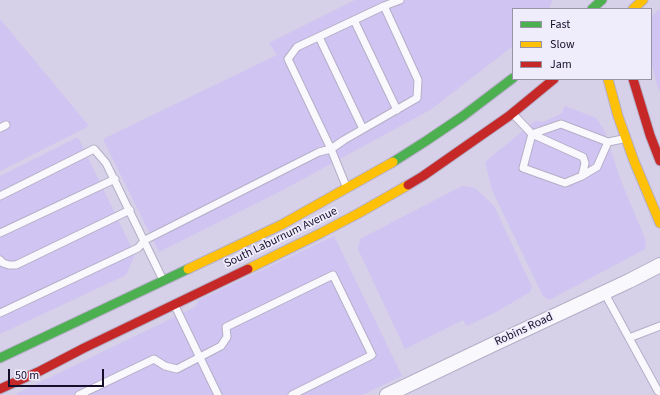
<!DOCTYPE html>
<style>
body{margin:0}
#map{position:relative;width:660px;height:395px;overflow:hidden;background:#d6d0e8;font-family:"Source Sans 3",sans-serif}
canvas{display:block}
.legend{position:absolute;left:512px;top:8px;width:140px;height:72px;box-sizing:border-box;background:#efecfc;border:1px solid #9993a8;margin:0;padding:5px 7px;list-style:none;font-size:12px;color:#170e29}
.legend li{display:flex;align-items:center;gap:8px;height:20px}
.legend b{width:20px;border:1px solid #9993a8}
.scale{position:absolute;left:8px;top:369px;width:96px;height:18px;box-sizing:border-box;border:2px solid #170e29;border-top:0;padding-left:5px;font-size:12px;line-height:14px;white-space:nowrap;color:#170e29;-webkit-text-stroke:3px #efecfc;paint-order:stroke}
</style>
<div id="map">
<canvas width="660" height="395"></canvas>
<ul class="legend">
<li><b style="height:5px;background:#4caf50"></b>Fast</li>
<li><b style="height:5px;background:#ffc107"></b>Slow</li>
<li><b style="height:5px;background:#c62828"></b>Jam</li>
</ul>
<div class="scale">50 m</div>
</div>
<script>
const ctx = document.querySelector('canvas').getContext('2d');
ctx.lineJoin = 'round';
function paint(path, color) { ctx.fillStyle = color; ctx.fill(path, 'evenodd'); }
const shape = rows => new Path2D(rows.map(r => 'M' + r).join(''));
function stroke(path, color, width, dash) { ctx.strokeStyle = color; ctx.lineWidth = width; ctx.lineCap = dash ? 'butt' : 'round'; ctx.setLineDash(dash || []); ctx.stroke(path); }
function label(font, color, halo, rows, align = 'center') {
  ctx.font = font + ' "Source Sans 3",sans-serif'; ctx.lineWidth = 3.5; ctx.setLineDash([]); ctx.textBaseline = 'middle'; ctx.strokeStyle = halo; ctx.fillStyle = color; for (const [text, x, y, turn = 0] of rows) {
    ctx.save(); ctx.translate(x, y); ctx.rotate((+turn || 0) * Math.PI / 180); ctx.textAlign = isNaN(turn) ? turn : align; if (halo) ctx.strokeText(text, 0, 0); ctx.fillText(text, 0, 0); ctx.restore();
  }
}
const built = shape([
 [355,0,552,0,552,1,549,9,513,9,513,46,430,110,279,192,159,252,103,139,277,55,269,43],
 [660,9,660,91,658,88,651,61,651,17],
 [0,19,89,126,0,171],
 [565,106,596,118,604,130,621,181,646,241,645,249,549,300,543,296,492,190,485,162,535,121,543,122,561,114],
 [78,137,135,255,126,275,0,334,0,176],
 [462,186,475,188,494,206,532,287,530,292,496,312,467,326,463,320,405,349,358,249,360,239],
 [334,236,402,376,362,395,17,395,16,394,195,307,199,300]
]);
const lane = shape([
 [384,6,297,47,288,59,331,149,344,140,417,98,418,80,384,6,400,0],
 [354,20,397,110],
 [319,37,363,129],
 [514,115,532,134,561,124,608,142,623,139],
 [0,128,6,125],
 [582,176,585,163,583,157,532,134,523,168,565,183,582,176,597,167,608,142],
 [0,196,94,149,106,163,162,278],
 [0,233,115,179],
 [0,260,3,263,9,265,16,265,130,210],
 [604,292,629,338,660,326],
 [175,306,218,395],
 [0,313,138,248,145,240,319,152,331,149,346,186],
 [629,338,658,391,660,392],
 [79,395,154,359,165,366,177,369,221,346,227,337,226,327,333,275,372,355,292,395]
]);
const street = shape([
 [387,395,494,344,629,281,660,265]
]);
const fast = shape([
 [592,9,602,0],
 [393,162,426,141,463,116,513,78],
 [0,358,188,269]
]);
const slow = shape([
 [633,9,643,0],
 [608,79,618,116,634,161,660,223],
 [188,269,281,225,393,162],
 [248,269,321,233,359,213,408,185]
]);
const jam = shape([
 [633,79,650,135,660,161],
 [408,185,423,176,509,116,554,79],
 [0,389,40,371,84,348,248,269]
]);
const streetNames = [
 ["South Laburnum Avenue",281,238,-26],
 ["Robins Road",524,330,-25]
];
paint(built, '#cfc4f2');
stroke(lane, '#b5aec7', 9);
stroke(street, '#b5aec7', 16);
stroke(fast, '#b5aec7', 11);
stroke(slow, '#b5aec7', 11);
stroke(jam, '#b5aec7', 11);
stroke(lane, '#f9f8fc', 7);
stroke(street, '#f9f8fc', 14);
stroke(fast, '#4caf50', 9);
stroke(slow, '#ffc107', 9);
stroke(jam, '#c62828', 9);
label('12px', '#170e29', '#efecfc', streetNames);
</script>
